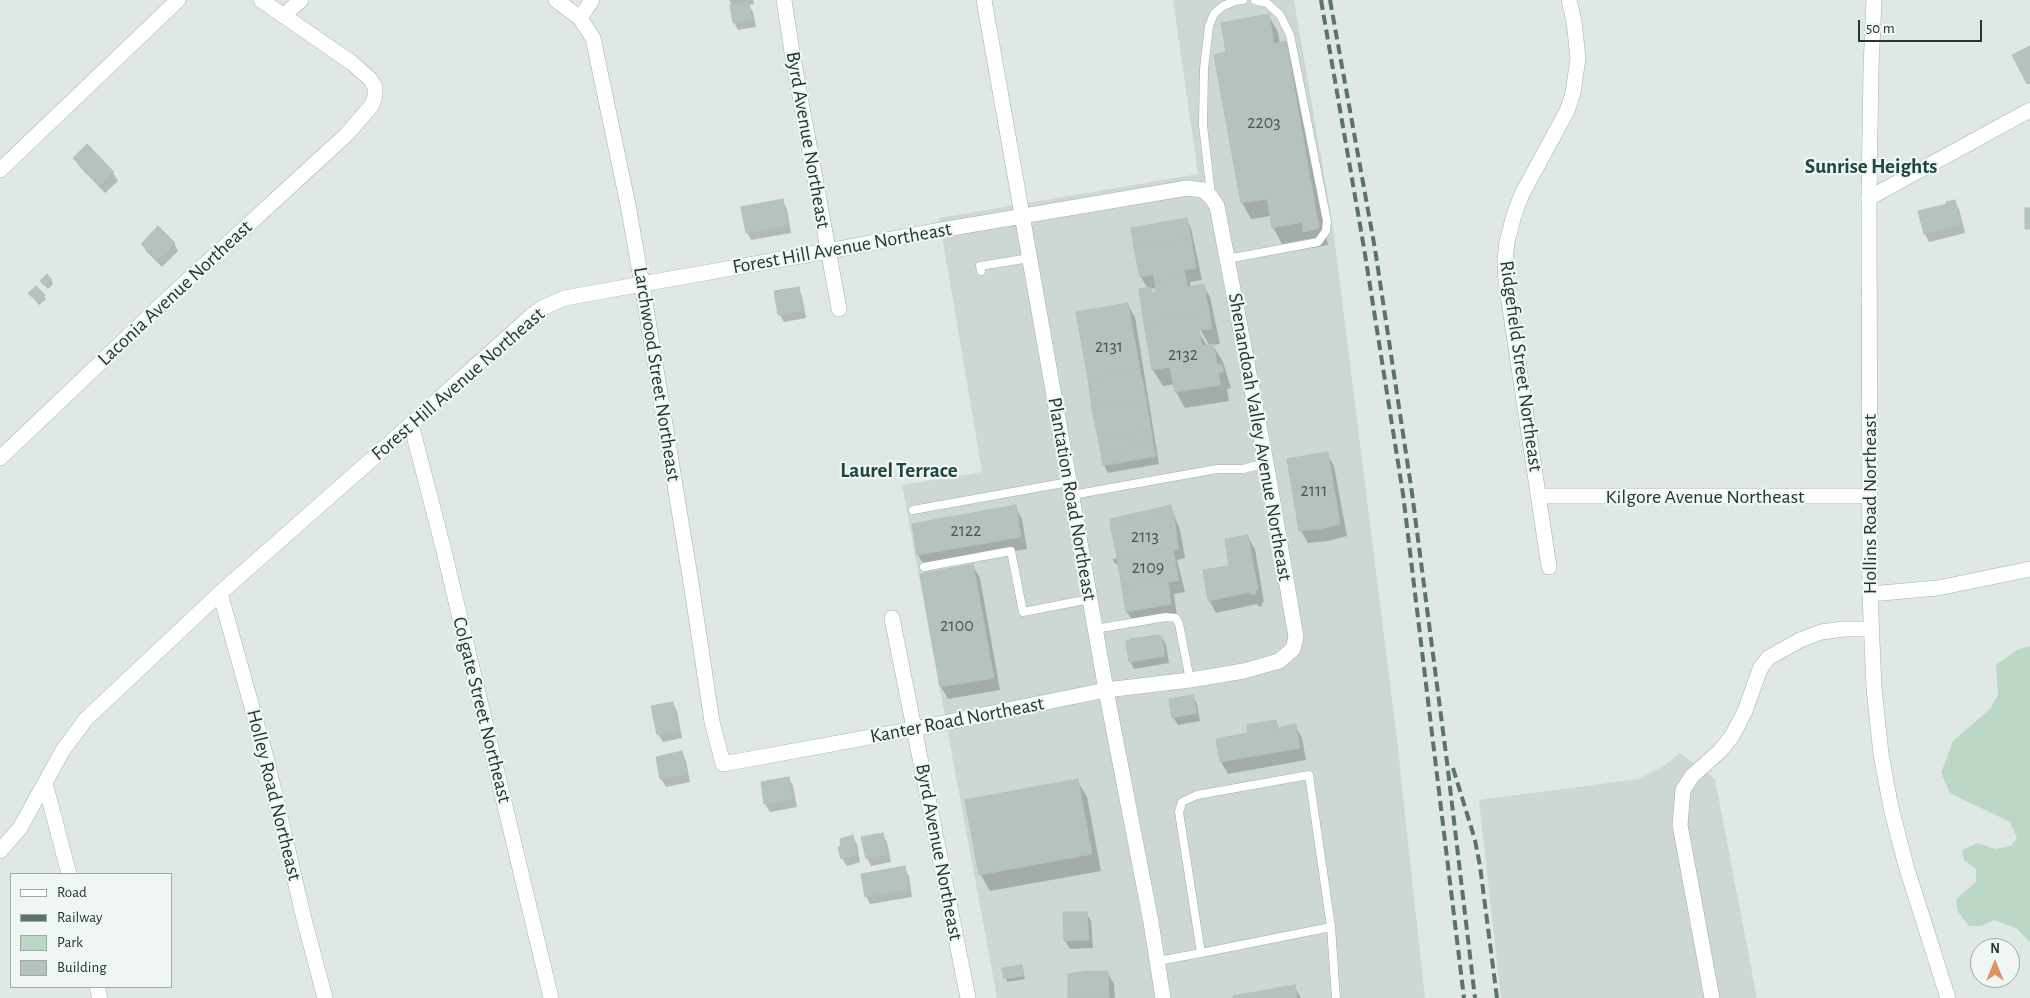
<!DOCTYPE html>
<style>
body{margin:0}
#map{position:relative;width:2030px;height:998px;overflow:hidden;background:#dfe8e5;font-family:"Alegreya Sans",sans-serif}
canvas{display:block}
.legend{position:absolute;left:10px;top:873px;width:162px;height:115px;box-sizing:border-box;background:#eff6f3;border:1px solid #9da9a6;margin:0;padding:6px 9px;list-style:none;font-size:15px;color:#223633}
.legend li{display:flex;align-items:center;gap:10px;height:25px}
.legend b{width:25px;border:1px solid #9da9a6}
.north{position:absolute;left:1970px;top:938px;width:50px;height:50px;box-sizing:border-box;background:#eff6f3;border:1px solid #9da9a6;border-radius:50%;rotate:0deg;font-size:14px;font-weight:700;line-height:20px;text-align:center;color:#223633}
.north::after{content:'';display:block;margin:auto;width:18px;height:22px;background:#e29163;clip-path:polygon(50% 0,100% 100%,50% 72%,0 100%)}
.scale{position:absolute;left:1858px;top:20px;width:124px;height:22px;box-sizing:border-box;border:2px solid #223633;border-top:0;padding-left:6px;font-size:15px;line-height:18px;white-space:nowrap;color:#223633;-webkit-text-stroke:4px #eff6f3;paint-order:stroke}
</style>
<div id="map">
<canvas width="2030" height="998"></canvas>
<ul class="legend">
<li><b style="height:6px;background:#fff"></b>Road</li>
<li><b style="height:6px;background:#5c726f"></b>Railway</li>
<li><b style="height:14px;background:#bad8c5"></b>Park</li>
<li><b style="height:14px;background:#b5c3be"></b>Building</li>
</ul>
<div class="north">N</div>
<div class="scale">50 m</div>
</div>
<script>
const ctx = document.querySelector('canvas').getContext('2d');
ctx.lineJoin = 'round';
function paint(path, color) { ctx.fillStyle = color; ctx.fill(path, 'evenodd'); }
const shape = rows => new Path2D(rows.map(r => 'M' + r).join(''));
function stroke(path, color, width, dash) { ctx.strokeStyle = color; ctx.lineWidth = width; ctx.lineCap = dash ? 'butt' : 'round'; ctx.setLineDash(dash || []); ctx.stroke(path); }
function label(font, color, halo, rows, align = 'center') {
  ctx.font = font + ' "Alegreya Sans",sans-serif'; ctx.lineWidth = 4.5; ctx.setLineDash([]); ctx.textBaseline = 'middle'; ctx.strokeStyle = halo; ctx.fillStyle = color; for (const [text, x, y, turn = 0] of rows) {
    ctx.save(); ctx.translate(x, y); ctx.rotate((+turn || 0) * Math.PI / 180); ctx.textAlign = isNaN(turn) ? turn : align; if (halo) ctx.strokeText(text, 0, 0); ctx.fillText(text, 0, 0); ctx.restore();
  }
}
const built = shape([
 [1173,0,1294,0,1333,227,1396,731,1425,998,997,998,902,485,982,472,939,218,1198,174],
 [1680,753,1715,779,1757,998,1501,998,1479,800,1638,779,1662,767]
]);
const green = shape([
 [2030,646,2030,942,2016,928,1994,920,1981,926,1969,926,1958,912,1956,899,1976,882,1976,869,1964,860,1962,850,1978,843,1995,849,2011,846,2017,838,2010,822,1950,793,1941,773,1953,741,1990,709,1998,695,1996,665,2017,650]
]);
const shadow = shape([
 [729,0,753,0,754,4,749,5,753,12,756,27,738,30,734,22,733,6],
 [1268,15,1278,32,1280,44,1286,43,1295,59,1328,245,1313,248,1308,239,1282,244,1273,227,1271,216,1251,219,1242,203,1228,53],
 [87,145,113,173,118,181,105,193,79,166,74,158],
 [782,201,787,209,791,233,751,240,747,232],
 [1954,201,1959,209,1965,233,1929,242,1925,234,1920,212,1948,205],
 [1187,220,1191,228,1202,280,1190,282,1191,287,1203,285,1210,297,1220,344,1213,345,1223,362,1231,388,1227,389,1229,401,1185,408,1176,392,1175,384,1163,386,1153,370,1148,289,1141,277],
 [1157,288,1158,293,1153,294,1150,289],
 [1198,326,1210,346,1207,346,1196,327],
 [174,243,178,251,162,267,147,252,142,244],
 [51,280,53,284,48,289,44,285],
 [798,288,802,296,806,318,784,322,779,314],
 [44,296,46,299,39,305,32,297],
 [1128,305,1135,317,1159,464,1108,473,1104,465],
 [1327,454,1334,466,1347,536,1328,541,1308,543,1301,531],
 [1015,507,1022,519,1027,549,925,567,918,555],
 [1171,507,1180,530,1185,558,1177,560,1185,592,1174,594,1177,616,1135,624,1127,612,1119,563,1115,564,1113,559,1118,558],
 [1248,537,1255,549,1264,602,1262,603,1262,606,1259,607,1257,604,1216,613,1209,600],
 [973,566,980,578,1000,690,948,699,941,687],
 [1162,637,1166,645,1169,663,1134,669,1130,661],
 [1193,696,1197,704,1200,721,1178,725,1173,717],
 [672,703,677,711,682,738,663,742,658,734],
 [1275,721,1282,733,1295,725,1302,738,1306,760,1228,774,1221,762,1250,734],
 [682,753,686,761,690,782,666,787,661,779],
 [789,778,793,786,797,807,770,812,765,804],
 [1077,780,1087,797,1101,871,990,891,981,875,967,801],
 [882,834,887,842,891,862,871,866,867,858],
 [852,836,857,844,860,862,847,866,842,858],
 [904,868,909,876,912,897,870,904,866,896],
 [1086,913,1091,921,1093,948,1070,949,1065,941],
 [1022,966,1025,979,1007,982,1004,969],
 [1107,972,1114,984,1115,998,1070,998],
 [1294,986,1301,998,1234,998]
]);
const building = shape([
 [749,2,752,20,733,23,730,5,749,2],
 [1269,14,1274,44,1286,41,1319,228,1303,232,1302,222,1272,228,1267,199,1241,203,1214,55,1226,52,1221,23,1269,14],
 [2030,46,2030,83,2027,84,2012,55,2030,46],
 [87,144,114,172,100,186,73,158,87,144],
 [783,199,788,225,746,233,741,207,783,199],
 [1955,200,1961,225,1924,234,1918,211,1947,204,1946,202,1955,200],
 [2025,208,2030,208,2030,229,2025,229,2025,208],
 [1187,218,1191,238,1134,248,1131,228,1187,218],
 [158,226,175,243,157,260,141,244,158,226],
 [1191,238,1196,268,1184,270,1186,277,1155,283,1153,275,1140,277,1134,248,1191,238],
 [47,274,52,280,45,286,40,281,47,274],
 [1186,277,1187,287,1204,284,1209,311,1144,323,1139,289,1151,287,1151,293,1156,292,1155,283,1186,277],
 [36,286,45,295,37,302,28,293,36,286],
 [799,287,803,311,778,315,774,291,799,287],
 [1128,303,1140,369,1088,379,1076,312,1128,303],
 [1209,311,1212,328,1199,330,1202,346,1214,344,1217,365,1222,364,1223,372,1218,373,1221,385,1175,392,1170,367,1152,370,1144,323,1209,311],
 [1140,369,1146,399,1092,409,1088,379,1140,369],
 [1146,399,1151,429,1098,438,1092,409,1146,399],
 [1151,429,1153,444,1101,453,1098,438,1151,429],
 [1153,444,1156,456,1103,466,1101,453,1153,444],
 [1328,452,1340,524,1320,529,1299,531,1287,459,1328,452],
 [1016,505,1021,537,917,555,912,524,1016,505],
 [1171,505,1174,516,1111,528,1110,519,1171,505],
 [1174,516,1178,546,1117,557,1111,528,1174,516],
 [1248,535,1258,590,1255,590,1256,594,1251,595,1250,592,1208,601,1203,570,1229,566,1225,539,1248,535],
 [1178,546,1179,549,1117,560,1117,557,1178,546],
 [1173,550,1178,577,1122,587,1117,560,1173,550],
 [973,564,994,678,940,687,920,574,973,564],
 [1178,577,1179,580,1168,582,1171,604,1126,612,1122,587,1178,577],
 [1159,635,1159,636,1162,636,1165,656,1129,662,1126,641,1130,641,1130,639,1159,635],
 [1193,695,1197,713,1172,718,1169,699,1193,695],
 [673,702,679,730,657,735,651,706,673,702],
 [1276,720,1278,730,1281,729,1281,727,1296,724,1300,748,1220,762,1216,739,1248,733,1247,725,1276,720],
 [682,751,687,774,660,779,656,757,682,751],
 [789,777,793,799,764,804,761,782,789,777],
 [1078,779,1092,854,979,875,965,800,1078,779],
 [883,833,887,854,866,859,861,837,883,833],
 [853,835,857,854,841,859,838,847,841,846,840,839,853,835],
 [905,866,909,889,865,897,861,874,905,866],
 [1063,912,1087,912,1089,940,1064,941,1063,912],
 [1020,965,1022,965,1024,976,1004,979,1002,968,1020,965],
 [1088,971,1108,971,1109,998,1068,998,1068,974,1088,971],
 [1295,985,1297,998,1233,998,1233,996,1295,985]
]);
const lane = shape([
 [1211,195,1203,125,1204,69,1209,26,1214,14,1223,6,1235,1,1243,0],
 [1227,259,1318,242,1326,231,1327,221,1290,35,1280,15,1267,3,1255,0],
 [981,271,980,266,1030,258],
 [1072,495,1217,469,1243,469,1267,463],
 [913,510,1069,482],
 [924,567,1011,551,1023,612,1090,599],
 [1095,629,1166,617,1176,618,1179,624,1190,680],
 [1331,927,1336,998],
 [1158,961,1201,953,1179,812,1182,802,1197,795,1309,775,1331,927,1201,953]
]);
const street = shape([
 [784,0,793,58,839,309],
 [283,16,301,0],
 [580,18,592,0],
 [0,170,178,0],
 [1869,198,2030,110],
 [411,424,443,547,551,998],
 [0,458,161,305,347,134,372,105,375,96,375,87,370,79,352,63,261,0],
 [1539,496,1870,496],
 [1549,567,1506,281,1505,261,1507,242,1514,215,1522,194,1567,111,1573,93,1578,58,1574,21,1569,0],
 [220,593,267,761,304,919,325,998],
 [892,618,968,998],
 [45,783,69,874],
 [0,851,20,828,63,750,86,719,220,593,371,460,531,316,544,307,565,298,642,284,828,251,929,232,1187,188,1203,190,1211,197,1217,206,1267,468,1296,637,1293,649,1279,661,1244,671,1190,680,1106,690,914,729,723,764,712,722,692,589,642,284,628,205,593,38,580,18,556,0],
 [97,987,100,998],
 [1712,998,1680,825,1683,790,1692,776,1720,751,1732,736,1745,711,1760,669,1768,658,1800,640,1821,632,1844,629,1871,629]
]);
const secondary = shape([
 [984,0,1106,690,1151,922,1163,998],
 [1874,0,1871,68,1869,198,1870,594,1874,688,1881,754,1891,808,1906,866,1948,998],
 [1870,594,1938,588,2030,569]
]);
const rail = shape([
 [1321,0,1364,248,1403,494,1464,998],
 [1330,0,1375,249,1412,493,1447,762,1475,998],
 [1453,768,1475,840,1480,866,1497,998]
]);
const numberNames = [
 ["2203",1264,123],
 ["2131",1109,347],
 ["2132",1183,355],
 ["2111",1314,491],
 ["2122",966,531],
 ["2113",1145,537],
 ["2109",1148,568],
 ["2100",957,626]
];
const streetNames = [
 ["Byrd Avenue Northeast",808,140,80],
 ["Forest Hill Avenue Northeast",842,248,-10],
 ["Laconia Avenue Northeast",175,293,-43],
 ["Ridgefield Street Northeast",1521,366,82],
 ["Larchwood Street Northeast",657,374,81],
 ["Forest Hill Avenue Northeast",458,384,-41],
 ["Shenandoah Valley Avenue Northeast",1260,437,80],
 ["Kilgore Avenue Northeast",1705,497],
 ["Plantation Road Northeast",1072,499,80],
 ["Hollins Road Northeast",1870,504,-90],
 ["Colgate Street Northeast",482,710,76],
 ["Kanter Road Northeast",957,720,-11],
 ["Holley Road Northeast",274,795,76],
 ["Byrd Avenue Northeast",939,852,79]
];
const neighbourhoodNames = [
 ["Sunrise Heights",1871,167],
 ["Laurel Terrace",899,471]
];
paint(built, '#cdd8d4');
paint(green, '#bad8c5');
paint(shadow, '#0003');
paint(building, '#b5c3be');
stroke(building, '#b2c1bd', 1);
stroke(lane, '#a3afac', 9);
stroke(street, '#a3afac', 16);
stroke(secondary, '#a0b3ae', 16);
stroke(lane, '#fff', 8);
stroke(street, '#fff', 15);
stroke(secondary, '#fff', 15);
stroke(rail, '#5c726f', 4, [10, 5]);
label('18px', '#475956', null, numberNames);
label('20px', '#223633', '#eff6f3', streetNames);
label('bold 21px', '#204641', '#eff6f3', neighbourhoodNames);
</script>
